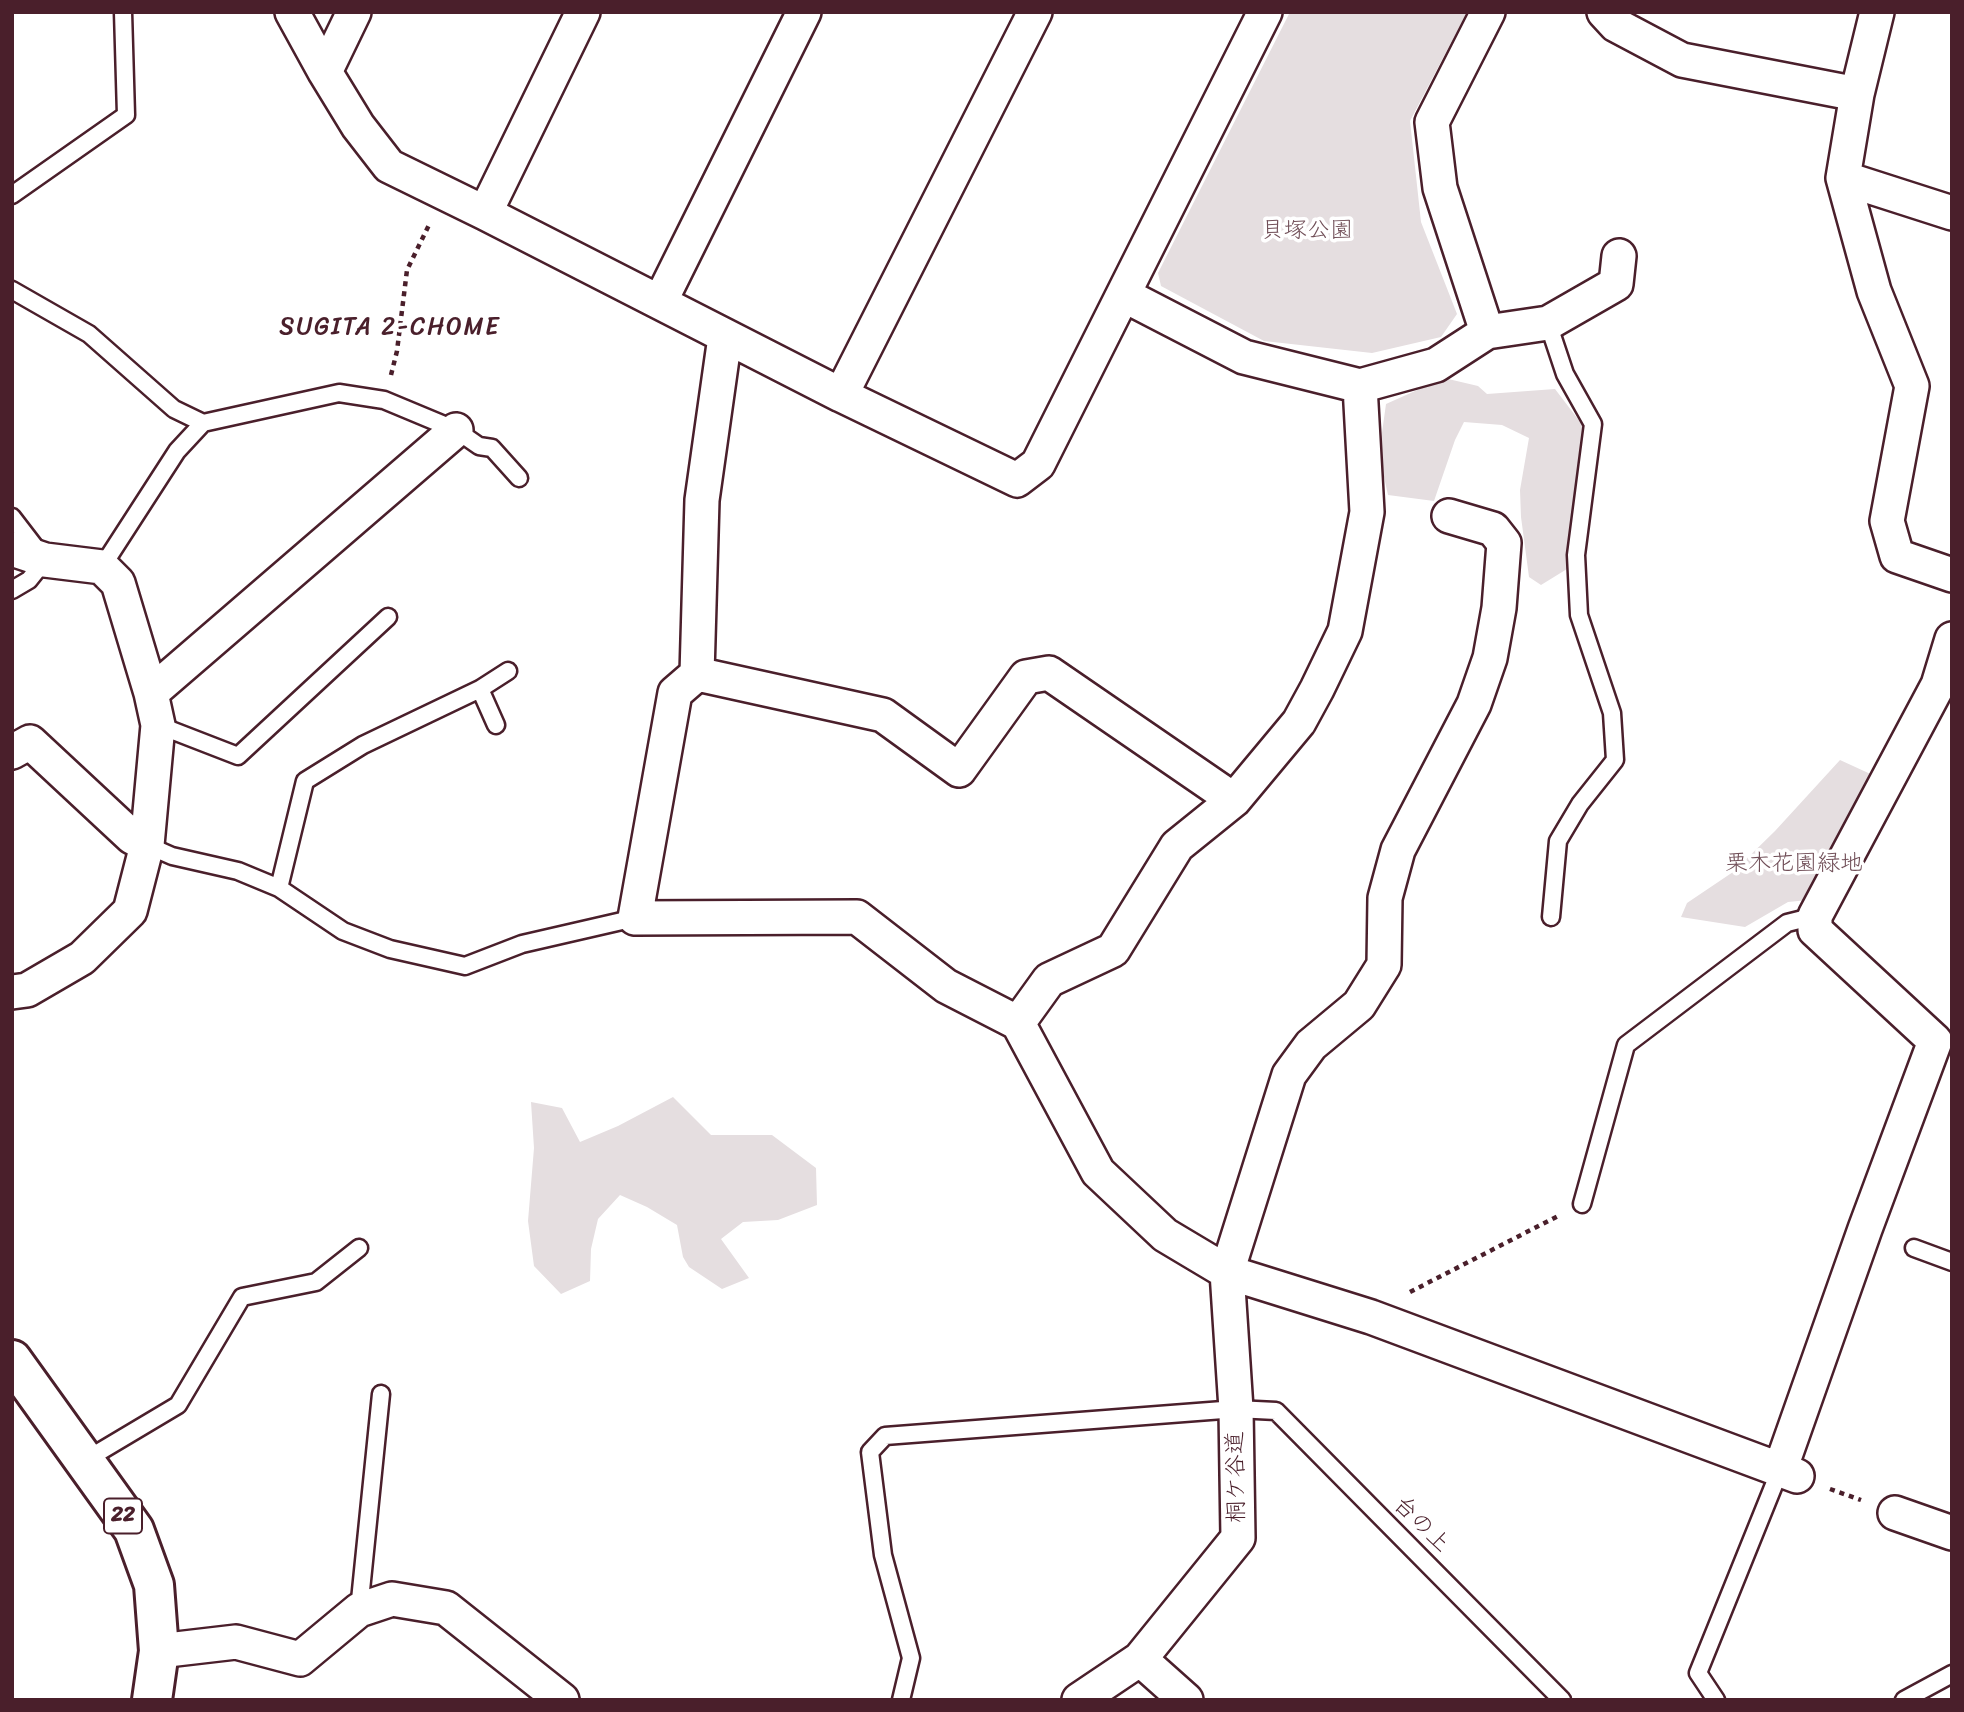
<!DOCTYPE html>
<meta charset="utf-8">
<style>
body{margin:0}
#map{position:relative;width:1964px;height:1712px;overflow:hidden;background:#fff;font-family:Sriracha,sans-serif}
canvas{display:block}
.frame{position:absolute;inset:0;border:14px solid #4a1f2b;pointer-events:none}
</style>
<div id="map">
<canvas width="1964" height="1712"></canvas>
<div class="frame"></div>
</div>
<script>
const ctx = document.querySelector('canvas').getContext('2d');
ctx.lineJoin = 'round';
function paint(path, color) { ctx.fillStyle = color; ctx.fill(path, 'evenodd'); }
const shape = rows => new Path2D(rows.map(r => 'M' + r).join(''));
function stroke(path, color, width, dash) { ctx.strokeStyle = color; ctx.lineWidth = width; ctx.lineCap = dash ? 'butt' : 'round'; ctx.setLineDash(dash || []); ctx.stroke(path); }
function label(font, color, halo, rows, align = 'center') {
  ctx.font = font + ' Sriracha,"Klee One",sans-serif'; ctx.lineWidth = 7; ctx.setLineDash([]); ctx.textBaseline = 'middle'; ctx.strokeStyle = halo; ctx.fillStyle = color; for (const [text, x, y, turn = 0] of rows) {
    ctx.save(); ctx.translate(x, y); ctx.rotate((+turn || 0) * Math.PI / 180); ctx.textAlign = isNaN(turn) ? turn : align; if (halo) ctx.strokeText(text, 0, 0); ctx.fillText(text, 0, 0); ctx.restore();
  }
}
const green = shape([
 [1290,12,1467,12,1410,121,1421,222,1457,314,1441,337,1372,353,1264,341,1161,286,1158,273],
 [1444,378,1478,386,1487,394,1555,389,1584,427,1573,530,1568,552,1567,569,1541,585,1529,577,1521,517,1520,490,1529,438,1502,425,1464,422,1455,440,1434,501,1388,495,1379,454,1386,404],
 [1840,760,1877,777,1818,899,1788,902,1745,927,1681,917,1687,903,1733,872,1775,831],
 [673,1097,711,1135,772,1135,816,1168,817,1205,778,1220,743,1222,721,1239,749,1278,722,1289,689,1267,683,1257,677,1225,647,1207,620,1195,598,1219,591,1249,590,1281,561,1294,534,1266,528,1221,534,1148,531,1102,562,1108,580,1142,618,1126]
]);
const path = shape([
 [391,375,397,351,407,270,429,225],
 [1410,1292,1558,1216],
 [1830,1489,1861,1500]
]);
const lane = shape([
 [12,195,126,115,123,12],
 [12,290,89,334,174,409,203,423],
 [1548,323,1565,374,1593,424,1576,555,1579,615,1612,713,1615,760,1580,804,1558,841,1551,917],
 [12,517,45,560,29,580,12,590],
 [102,567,177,451,203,423,339,393,384,400,456,430,479,446,492,448,519,478],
 [480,689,496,725],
 [158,725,238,756,388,617],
 [147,845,172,856,238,871,279,888,343,931,390,949,465,966,522,944,635,918],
 [279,888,305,781,363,745,480,689,508,671],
 [1582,1204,1626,1045,1787,923,1815,916],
 [1914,1248,1952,1262],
 [84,1461,178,1405,242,1297,316,1282,359,1248],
 [359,1610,381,1394],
 [901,1700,911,1658,883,1555,870,1452,885,1436,1236,1409,1276,1411,1562,1700],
 [1716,1700,1698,1673,1780,1470],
 [1904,1700,1952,1674]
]);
const street = shape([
 [292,12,325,72,358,126,389,166,485,213,841,395,1017,480,1038,464,1265,12],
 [1604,12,1616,25,1682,60,1857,94],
 [1877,12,1857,94,1843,178,1874,291,1912,386,1887,521,1897,556,1952,575],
 [325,72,354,12],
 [1843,178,1952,213],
 [485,213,583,12],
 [1124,295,1244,357,1360,386,1436,365,1487,332,1548,323,1616,284,1619,256],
 [660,302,804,12],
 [1487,332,1440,188,1432,122,1488,12],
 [725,337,702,500,697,674,675,693,635,918,857,917,946,986,1018,1023,1049,980,1113,950,1177,846,1234,800,1299,722,1317,689,1345,631,1367,512,1360,386],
 [841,395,1035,12],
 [12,549,45,560,102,567,118,583,151,693,158,725,147,845,130,911,82,958,27,990,12,992],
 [697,674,883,715,959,770,1026,677,1049,673,1234,800],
 [151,693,456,430],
 [12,752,30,742,132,837,147,845],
 [1018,1023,1098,1172,1165,1235,1227,1272,1371,1317,1797,1476],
 [1780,1470,1865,1229,1935,1041,1815,930,1815,916,1938,685,1952,639],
 [1895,1513,1952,1533],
 [159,1651,236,1642,300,1659,359,1610,392,1599,446,1608,562,1700],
 [1140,1659,1186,1700],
 [1079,1700,1140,1659,1238,1538,1236,1409,1227,1272,1289,1075,1311,1045,1359,1005,1384,965,1385,898,1398,850,1474,704,1490,658,1499,608,1504,543,1493,529,1449,516]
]);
const primary = shape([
 [12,1360,134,1530,154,1585,159,1651,152,1700]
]);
const shields = [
 [123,1516,38]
];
const shieldNames = [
 ["22",123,1516]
];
const parkNames = [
 ["貝塚公園",1307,231],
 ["栗木花園緑地",1794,864]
];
const streetNames = [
 ["桐ケ谷道",1237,1477,-91],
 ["台の上",1421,1525,45]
];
const neighbourhoodNames = [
 ["SUGITA 2-CHOME",390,328]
];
paint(green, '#e5dee0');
stroke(lane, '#4a1f2b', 21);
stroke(street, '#4a1f2b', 38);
stroke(primary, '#4a1f2b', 44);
stroke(path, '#4a1f2b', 4.5, [5, 5]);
stroke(lane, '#fff', 16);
stroke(street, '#fff', 33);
stroke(primary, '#fff', 38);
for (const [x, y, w] of shields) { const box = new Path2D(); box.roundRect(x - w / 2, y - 17.5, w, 35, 5); ctx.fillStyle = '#fff'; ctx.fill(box); stroke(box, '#4a1f2b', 2); }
label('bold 21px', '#4a1f2b', null, shieldNames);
label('23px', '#714f58', '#fff', parkNames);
label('23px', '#4a1f2b', '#fff', streetNames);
ctx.letterSpacing = '2px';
label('24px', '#4a1f2b', '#fff', neighbourhoodNames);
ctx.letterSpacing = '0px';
</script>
